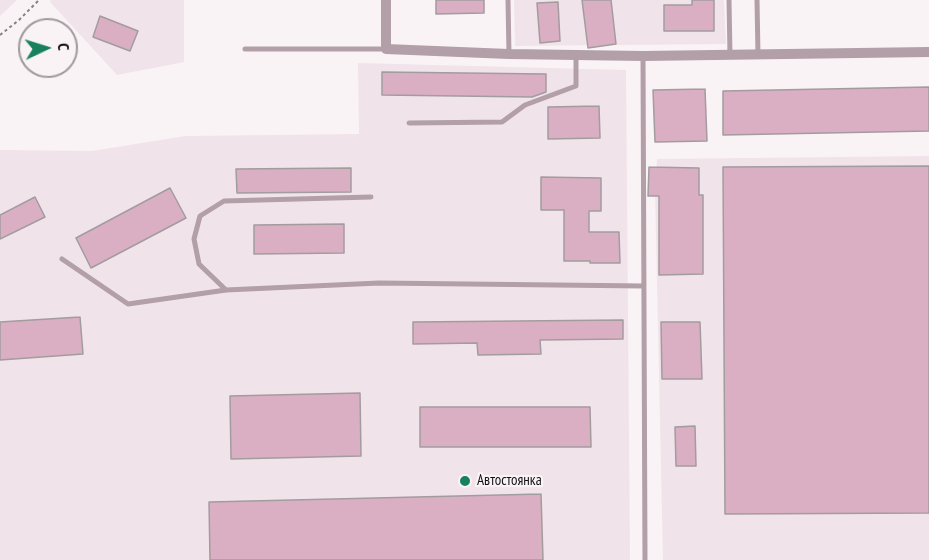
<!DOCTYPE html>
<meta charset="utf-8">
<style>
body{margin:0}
#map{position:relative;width:929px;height:560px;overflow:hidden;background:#faf3f6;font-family:"PT Sans Narrow",sans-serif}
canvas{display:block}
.north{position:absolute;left:18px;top:18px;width:60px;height:60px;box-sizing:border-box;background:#faf3f6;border:2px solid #9e999b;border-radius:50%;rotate:86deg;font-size:16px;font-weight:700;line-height:24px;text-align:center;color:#131112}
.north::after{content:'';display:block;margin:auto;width:21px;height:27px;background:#16815c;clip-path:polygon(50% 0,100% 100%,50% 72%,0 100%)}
</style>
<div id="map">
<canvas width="929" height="560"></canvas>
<div class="north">С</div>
</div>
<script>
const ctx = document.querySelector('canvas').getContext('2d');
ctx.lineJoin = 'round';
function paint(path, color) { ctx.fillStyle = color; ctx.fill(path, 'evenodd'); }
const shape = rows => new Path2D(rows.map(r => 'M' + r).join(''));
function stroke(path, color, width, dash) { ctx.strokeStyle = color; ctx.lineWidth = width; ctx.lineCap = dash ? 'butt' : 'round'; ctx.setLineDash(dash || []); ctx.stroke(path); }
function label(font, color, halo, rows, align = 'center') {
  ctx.font = font + ' "PT Sans Narrow",sans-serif'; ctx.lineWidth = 4.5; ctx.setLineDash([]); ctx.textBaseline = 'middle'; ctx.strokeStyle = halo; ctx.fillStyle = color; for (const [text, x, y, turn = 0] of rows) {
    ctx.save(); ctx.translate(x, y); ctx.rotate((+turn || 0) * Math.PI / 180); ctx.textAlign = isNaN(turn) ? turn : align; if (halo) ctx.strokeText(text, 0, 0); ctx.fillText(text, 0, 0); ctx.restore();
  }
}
const built = shape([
 [0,0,17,0,0,16],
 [51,0,184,0,184,62,117,75,50,2],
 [514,0,724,0,726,44,515,46],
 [358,63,626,70,630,560,0,560,0,150,92,151,185,136,359,134],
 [929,156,929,560,663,560,655,191,657,159]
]);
const building = shape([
 [436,0,484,0,484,13,436,14,436,0],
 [582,0,611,0,616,44,588,48,582,0],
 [692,0,714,0,714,31,664,31,664,5,692,5,692,0],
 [558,2,560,41,540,43,537,3,558,2],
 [100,16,138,31,130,51,93,37,100,16],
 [382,72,546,74,546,92,532,97,382,95,382,72],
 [929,87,929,131,723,135,723,91,929,87],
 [705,89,707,141,655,142,653,90,705,89],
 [599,106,600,138,548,139,548,107,599,106],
 [929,166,929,513,725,514,723,167,929,166],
 [649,167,699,168,699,195,703,195,703,274,659,275,659,196,648,196,649,167],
 [351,168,351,192,237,193,236,169,351,168],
 [541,177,601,178,601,211,589,211,589,232,619,232,620,263,590,263,590,261,564,261,564,210,541,210,541,177],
 [170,188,186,218,91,268,76,238,170,188],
 [35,197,45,217,0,239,0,215,35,197],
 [344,224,344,253,254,254,254,225,344,224],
 [80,317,83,354,0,360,0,322,80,317],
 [623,320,623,339,540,340,541,354,478,355,477,343,413,344,413,322,623,320],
 [661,322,700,322,702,379,662,379,661,322],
 [360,393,361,456,231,459,230,396,360,393],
 [420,407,590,407,591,447,420,447,420,407],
 [695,426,696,466,676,466,675,427,695,426],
 [541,494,543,560,210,560,209,502,541,494]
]);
const path = shape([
 [0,35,19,20,39,0]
]);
const service = shape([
 [508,0,509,54],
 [729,0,730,55],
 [757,0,758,55],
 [245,49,386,49],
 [643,56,645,560],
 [409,123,502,122,525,105,576,86,576,56],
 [62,259,128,304,226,290,379,283,644,286],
 [226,290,199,264,194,239,200,216,224,201,371,197]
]);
const minor = shape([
 [386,0,386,49,509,54,643,56,929,52]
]);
const markers = [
 [465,481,6,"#16815c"]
];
const poiNames = [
 ["Автостоянка",477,481]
];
paint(built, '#f1e3ea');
paint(building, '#daafc3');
stroke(building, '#a29c9e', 1.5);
stroke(path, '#868183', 2, [3, 3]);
stroke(service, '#b29fa7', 5);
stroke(minor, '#b29fa7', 10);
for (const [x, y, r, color] of markers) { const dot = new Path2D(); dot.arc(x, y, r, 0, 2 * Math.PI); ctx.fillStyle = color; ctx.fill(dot); stroke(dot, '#faf3f6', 2); }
label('15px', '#131112', '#faf3f6', poiNames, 'left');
</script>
